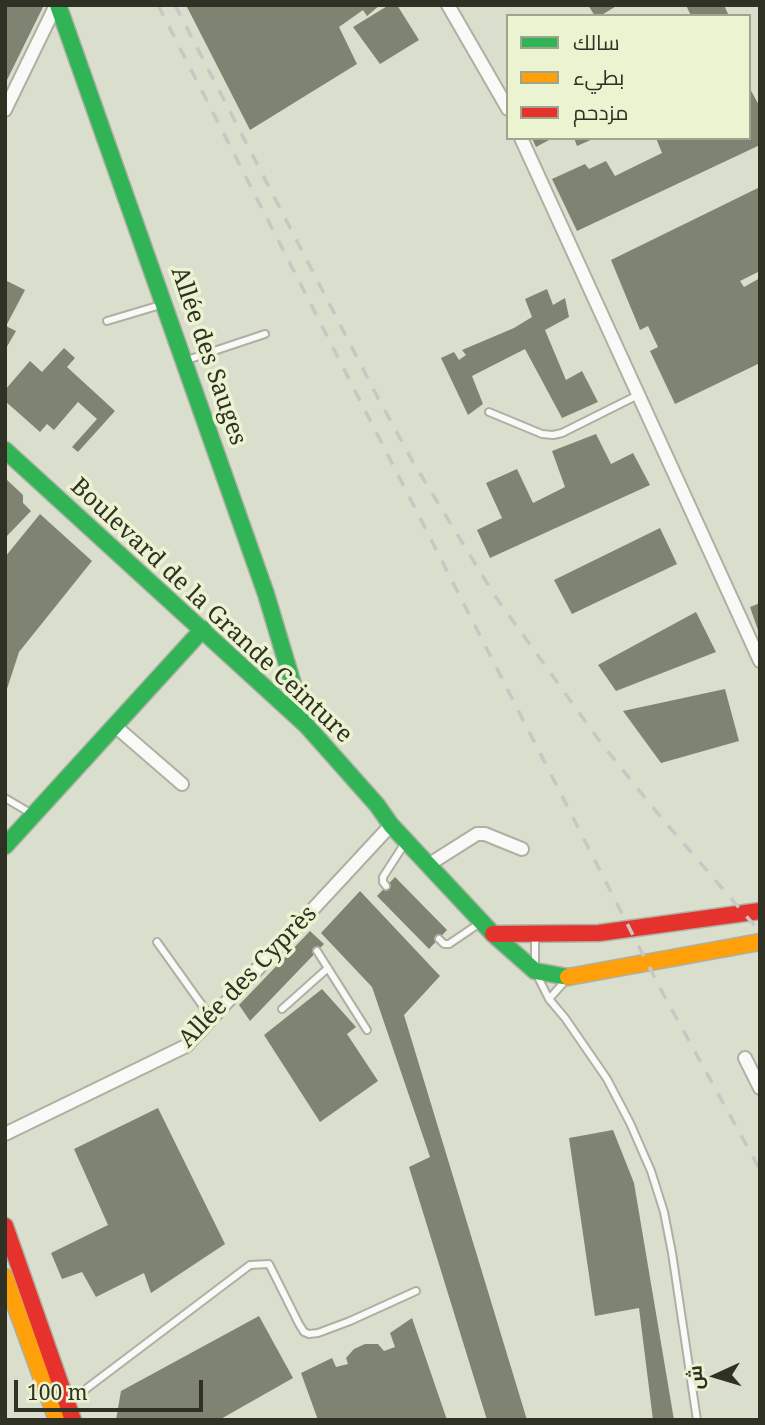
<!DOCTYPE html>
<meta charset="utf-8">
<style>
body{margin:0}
#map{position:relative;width:765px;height:1425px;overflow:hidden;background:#dadecd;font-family:"Noto Serif",Cairo,serif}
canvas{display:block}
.frame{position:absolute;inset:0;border:7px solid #2e3124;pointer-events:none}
.legend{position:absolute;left:506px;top:14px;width:245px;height:126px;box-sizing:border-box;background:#ebf3d1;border:2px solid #9fa58c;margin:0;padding:9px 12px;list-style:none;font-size:21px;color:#2e3124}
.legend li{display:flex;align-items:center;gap:14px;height:35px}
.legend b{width:35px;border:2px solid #9fa58c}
.north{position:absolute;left:681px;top:1341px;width:70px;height:70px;-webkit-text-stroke:5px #ebf3d1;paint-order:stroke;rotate:266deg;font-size:19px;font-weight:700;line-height:28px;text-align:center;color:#2e3124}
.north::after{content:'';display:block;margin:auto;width:24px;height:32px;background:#2e3124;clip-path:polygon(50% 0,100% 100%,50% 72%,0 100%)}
.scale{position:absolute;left:14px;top:1380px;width:189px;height:32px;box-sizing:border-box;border:4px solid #2e3124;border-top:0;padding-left:9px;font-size:21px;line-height:24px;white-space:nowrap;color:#2e3124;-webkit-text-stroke:5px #ebf3d1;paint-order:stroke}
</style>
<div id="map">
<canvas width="765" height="1425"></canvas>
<div class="frame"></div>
<ul class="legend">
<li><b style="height:9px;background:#30b455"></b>سالك</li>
<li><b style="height:9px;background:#ff9f0a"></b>بطيء</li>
<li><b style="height:9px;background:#e5322d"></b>مزدحم</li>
</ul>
<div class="north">ش</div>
<div class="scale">100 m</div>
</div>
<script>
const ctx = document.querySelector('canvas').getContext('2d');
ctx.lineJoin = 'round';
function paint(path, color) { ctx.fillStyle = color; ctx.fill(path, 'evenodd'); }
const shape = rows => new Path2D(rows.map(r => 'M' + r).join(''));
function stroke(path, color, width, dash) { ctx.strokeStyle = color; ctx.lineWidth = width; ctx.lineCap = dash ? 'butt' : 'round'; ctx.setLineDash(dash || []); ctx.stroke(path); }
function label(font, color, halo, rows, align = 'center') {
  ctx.font = font + ' "Noto Serif",serif'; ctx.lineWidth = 7; ctx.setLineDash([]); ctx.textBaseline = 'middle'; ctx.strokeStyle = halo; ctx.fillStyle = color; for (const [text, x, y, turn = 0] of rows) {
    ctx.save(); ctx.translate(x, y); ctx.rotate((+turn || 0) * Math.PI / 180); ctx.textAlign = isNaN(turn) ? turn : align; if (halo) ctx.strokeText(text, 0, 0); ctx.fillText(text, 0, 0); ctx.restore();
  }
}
const building = shape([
 [5,5,44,5,5,84],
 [186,5,380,5,367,16,363,10,339,27,357,64,250,130],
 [389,5,397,5,419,40,380,64,353,27],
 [588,5,618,5,600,16,595,16],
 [686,5,724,5,729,16,691,16],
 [749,87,760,107,760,145,577,231,552,179,585,164,589,169,606,161,615,176,662,153,656,138,749,138],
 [532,138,548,138,549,140,536,147],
 [574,138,595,138,577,146],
 [760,187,760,271,740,281,744,287,760,278,760,363,675,404,650,351,658,347,648,326,640,330,611,260],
 [5,280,25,290,6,326,16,331,5,350],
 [547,289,553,305,565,298,569,317,545,330,566,380,582,371,598,402,562,418,525,349,472,376,483,404,468,415,441,358,454,352,459,360,466,355,462,350,514,328,532,317,525,299],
 [64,348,75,358,67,367,115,411,78,452,72,447,97,419,78,402,54,430,47,424,40,432,5,401,5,390,30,361,42,372],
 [596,434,611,464,633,453,650,485,490,558,477,530,502,518,486,483,517,469,533,503,565,487,552,451],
 [5,478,23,495,23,503,31,511,5,538],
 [40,514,92,561,19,652,5,695,5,557],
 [660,528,677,564,572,614,554,580],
 [760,603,760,633,759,633,750,607],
 [696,612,716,652,616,691,598,665],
 [725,689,739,741,661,763,623,711],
 [395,877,447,930,429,949,377,896],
 [360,891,440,976,404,1015,527,1420,487,1420,409,1167,430,1157,372,987,321,933],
 [310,931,324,944,250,1021,239,1005],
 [322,989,356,1027,347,1034,378,1081,320,1122,264,1035],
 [158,1108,225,1244,151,1293,144,1273,96,1297,82,1272,62,1279,51,1253,108,1225,74,1149],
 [613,1130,634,1183,674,1420,653,1420,639,1308,595,1316,569,1138],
 [259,1316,293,1378,219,1420,116,1420,121,1391],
 [412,1318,447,1420,318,1420,301,1373,332,1358,336,1367,348,1364,346,1358,354,1349,365,1344,378,1344,384,1351,395,1347,390,1333]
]);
const lane = shape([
 [107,321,164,304],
 [187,360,265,334],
 [489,412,542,434,553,435,562,433,638,395],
 [5,798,32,814],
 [386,886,383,882,383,877,405,843],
 [535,934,535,965],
 [439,939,444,944,449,944,480,923],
 [157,942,212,1019],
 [317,951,367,1030],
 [537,975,549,999,565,1018,607,1079,630,1123,651,1171,664,1212,672,1253,697,1420],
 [549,999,566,980],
 [282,1009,328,968],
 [70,1401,250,1265,269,1264,299,1324,304,1332,309,1334,318,1333,350,1321,416,1291]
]);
const street = shape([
 [448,5,508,109],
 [5,110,56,5],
 [521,138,760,661],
 [115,726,182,784],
 [428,865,477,834,485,834,522,849],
 [745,1058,760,1088],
 [5,1134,186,1046,391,825]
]);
const fast = shape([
 [58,5,266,594,305,724],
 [5,450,306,725,377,805,391,825,493,934,535,971,568,977],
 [5,846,203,629]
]);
const slow = shape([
 [568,977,760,942],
 [5,1277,57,1420]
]);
const jam = shape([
 [493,934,599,933,760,911],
 [5,1226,73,1420]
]);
const rail = shape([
 [158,5,660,988,760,1170],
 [175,5,377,396,413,462,495,596,601,743,659,815,760,932]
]);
const streetNames = [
 ["Allée des Sauges",208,356,71],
 ["Boulevard de la Grande Ceinture",211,611,43],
 ["Allée des Cyprès",248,977,-46]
];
paint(building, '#7f8372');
stroke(lane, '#adb0a3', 10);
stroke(street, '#adb0a3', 16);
stroke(fast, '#adb0a3', 19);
stroke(slow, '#adb0a3', 19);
stroke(jam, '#adb0a3', 19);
stroke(lane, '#f9faf8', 6);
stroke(street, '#f9faf8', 12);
stroke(fast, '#30b455', 16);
stroke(slow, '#ff9f0a', 16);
stroke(jam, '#e5322d', 16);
stroke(rail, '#c7c8c4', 3.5, [12, 12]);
label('24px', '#2e3124', '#ebf3d1', streetNames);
</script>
